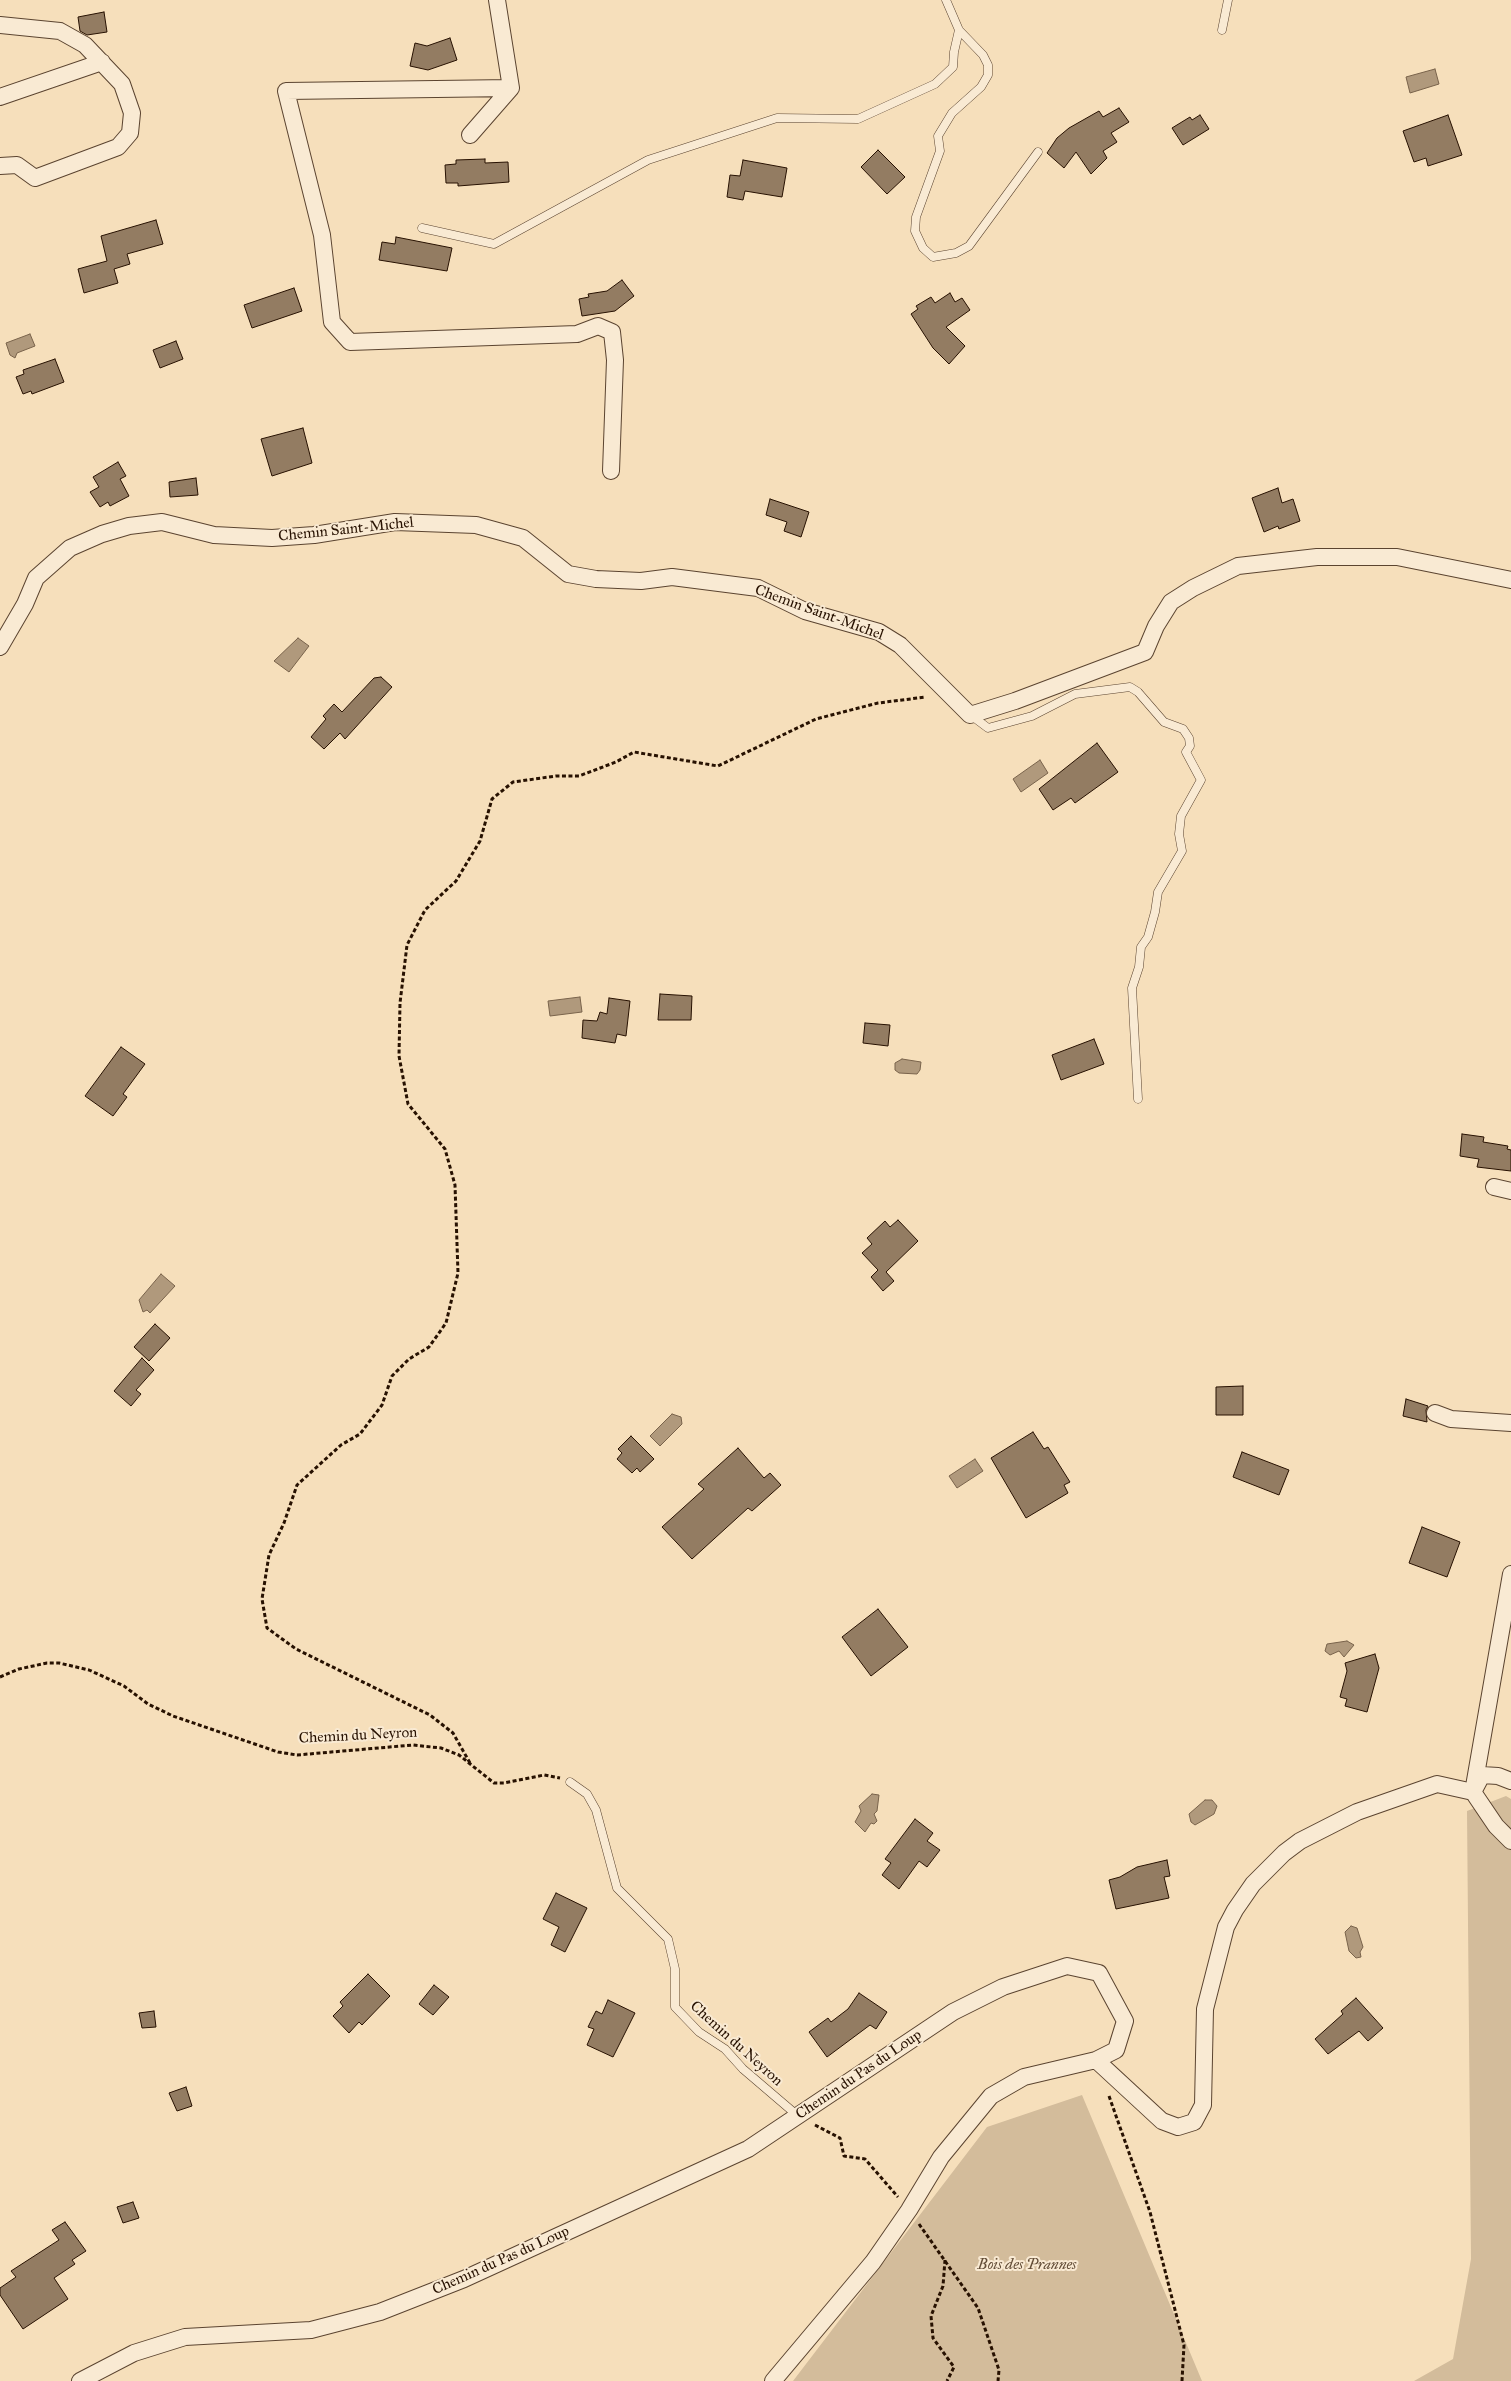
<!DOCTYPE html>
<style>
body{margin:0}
canvas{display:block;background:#f6dfbb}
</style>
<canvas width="1511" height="2381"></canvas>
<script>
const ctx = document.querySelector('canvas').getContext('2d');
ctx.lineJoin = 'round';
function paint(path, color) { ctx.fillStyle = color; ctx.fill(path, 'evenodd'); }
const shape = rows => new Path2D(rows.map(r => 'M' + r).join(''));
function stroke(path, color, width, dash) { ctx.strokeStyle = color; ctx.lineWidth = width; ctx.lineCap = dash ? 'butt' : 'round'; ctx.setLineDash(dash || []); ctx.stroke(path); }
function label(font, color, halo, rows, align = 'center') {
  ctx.font = font + ' "IM FELL Great Primer",serif'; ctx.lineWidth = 4; ctx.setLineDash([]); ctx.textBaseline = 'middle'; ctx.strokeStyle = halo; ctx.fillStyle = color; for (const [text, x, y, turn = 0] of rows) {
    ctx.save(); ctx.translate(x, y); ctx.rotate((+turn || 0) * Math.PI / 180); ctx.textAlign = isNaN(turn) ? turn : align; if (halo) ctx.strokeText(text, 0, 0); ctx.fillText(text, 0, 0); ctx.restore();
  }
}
const green = shape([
 [1506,1796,1511,1799,1511,2381,1414,2381,1453,2359,1471,2259,1467,1811],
 [1082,2095,1202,2381,793,2381,987,2127]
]);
const water = shape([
 [1435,69,1439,84,1410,93,1406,77,1435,69],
 [30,334,35,346,17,353,15,358,10,355,6,343,30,334],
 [298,638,309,646,289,672,274,661,298,638],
 [1040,760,1048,773,1021,792,1013,779,1040,760],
 [580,997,582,1012,550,1016,548,1001,580,997],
 [902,1059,921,1062,920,1070,917,1074,899,1073,895,1070,895,1063,902,1059],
 [161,1274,175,1286,150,1313,147,1310,143,1312,139,1300,161,1274],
 [672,1414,681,1417,682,1424,660,1446,650,1436,672,1414],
 [975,1459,983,1471,957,1488,949,1476,975,1459],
 [1347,1641,1354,1645,1344,1657,1339,1651,1330,1655,1325,1651,1327,1644,1347,1641],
 [872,1794,879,1795,877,1811,874,1814,877,1821,874,1824,871,1823,865,1832,855,1822,861,1811,859,1806,872,1794],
 [1205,1800,1212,1800,1217,1806,1214,1814,1195,1825,1191,1822,1189,1814,1205,1800],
 [1351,1926,1357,1928,1363,1947,1360,1952,1361,1957,1356,1958,1349,1951,1345,1932,1351,1926]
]);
const building = shape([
 [104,12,107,32,87,35,80,31,78,17,104,12],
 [450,38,457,60,428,70,410,66,415,43,427,46,450,38],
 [1119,108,1129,122,1111,133,1117,142,1103,151,1107,158,1091,174,1076,152,1064,168,1047,153,1057,138,1069,128,1099,111,1103,117,1119,108],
 [1200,115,1209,129,1183,145,1172,128,1190,117,1192,120,1200,115],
 [1448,115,1462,155,1428,166,1426,158,1414,162,1403,131,1448,115],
 [878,150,905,177,887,194,861,167,878,150],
 [485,159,485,163,508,162,509,182,458,186,458,183,446,183,445,165,456,164,456,160,485,159],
 [743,160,787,168,782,197,745,191,743,200,727,197,730,175,740,176,743,160],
 [156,220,163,244,127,254,130,264,114,269,118,283,84,293,78,269,107,261,101,236,156,220],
 [396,237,452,248,447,271,379,260,382,242,395,244,396,237],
 [622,280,634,296,615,311,582,316,579,299,589,297,588,294,607,291,622,280],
 [294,288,302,311,252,328,244,305,294,288],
 [950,293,955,302,962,298,970,310,946,327,965,346,949,364,933,348,911,314,918,309,916,306,931,297,935,303,950,293],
 [176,341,183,359,160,368,153,350,176,341],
 [55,359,64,382,32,394,31,391,23,394,16,377,24,374,23,370,55,359],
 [303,428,312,463,272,476,261,439,303,428],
 [118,462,126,476,120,479,129,496,110,506,108,502,100,507,90,492,99,487,93,477,118,462],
 [196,478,198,495,170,497,169,482,196,478],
 [1278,488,1282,503,1293,499,1300,521,1279,529,1278,526,1264,532,1252,498,1278,488],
 [770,499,809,512,801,537,784,531,787,522,766,515,770,499],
 [381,677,392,687,345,739,340,733,324,749,311,737,326,719,323,716,334,704,342,712,374,678,381,677],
 [1097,743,1118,772,1075,803,1071,798,1053,810,1039,789,1097,743],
 [660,994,692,996,691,1020,658,1020,660,994],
 [609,998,630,1001,626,1036,617,1034,615,1043,582,1038,583,1020,597,1021,600,1012,607,1014,609,998],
 [865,1023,890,1025,888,1046,863,1043,865,1023],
 [1094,1039,1104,1064,1061,1080,1052,1055,1094,1039],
 [121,1047,145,1064,123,1094,127,1097,113,1116,85,1096,121,1047],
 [1462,1134,1484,1137,1483,1142,1508,1146,1507,1149,1511,1150,1511,1171,1477,1167,1479,1159,1460,1156,1462,1134],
 [898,1220,918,1241,886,1272,894,1281,883,1291,871,1277,878,1270,862,1253,872,1244,867,1238,885,1221,890,1227,898,1220],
 [155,1324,170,1338,149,1361,134,1347,155,1324],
 [142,1358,154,1370,136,1390,141,1394,131,1406,114,1391,142,1358],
 [1243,1386,1243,1415,1216,1415,1216,1387,1243,1386],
 [1406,1399,1428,1406,1426,1410,1427,1422,1403,1416,1406,1399],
 [1033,1432,1044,1449,1048,1447,1070,1482,1064,1485,1068,1493,1026,1518,991,1458,1033,1432],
 [631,1436,654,1459,640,1472,637,1468,632,1473,617,1459,622,1453,618,1449,631,1436],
 [738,1448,764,1478,770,1473,781,1485,752,1511,748,1508,692,1559,662,1527,704,1489,698,1484,738,1448],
 [1242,1452,1289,1470,1279,1495,1233,1477,1242,1452],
 [1422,1527,1460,1542,1447,1577,1409,1563,1422,1527],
 [878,1609,908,1647,871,1676,842,1637,878,1609],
 [1375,1654,1379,1668,1367,1712,1345,1706,1347,1699,1340,1697,1347,1671,1345,1663,1375,1654],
 [915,1819,933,1833,927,1841,940,1850,927,1867,919,1861,899,1889,882,1875,891,1863,885,1859,915,1819],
 [1167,1860,1170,1876,1164,1877,1169,1898,1116,1909,1109,1880,1120,1877,1137,1867,1167,1860],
 [556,1893,587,1908,565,1952,551,1945,559,1927,543,1919,556,1893],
 [368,1974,390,1996,362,2025,359,2022,349,2033,333,2016,343,2006,340,2002,368,1974],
 [434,1985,449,1997,433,2015,419,2004,434,1985],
 [859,1993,887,2012,876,2029,870,2025,827,2057,809,2032,828,2018,831,2022,848,2009,859,1993],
 [1356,1998,1383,2028,1368,2041,1359,2031,1328,2054,1315,2039,1343,2014,1341,2011,1356,1998],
 [608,2000,635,2013,613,2057,587,2045,594,2029,588,2027,596,2011,602,2014,608,2000],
 [154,2011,156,2027,142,2028,139,2013,154,2011],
 [186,2087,192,2106,177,2111,169,2093,186,2087],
 [133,2202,139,2218,123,2223,117,2207,133,2202],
 [65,2222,86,2251,72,2260,75,2264,54,2278,68,2299,23,2329,0,2295,0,2288,16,2277,11,2271,59,2240,52,2230,65,2222]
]);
const path = shape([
 [0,1677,19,1669,47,1663,59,1663,89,1670,124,1686,148,1704,173,1716,278,1752,297,1755,413,1745,441,1748,459,1755,494,1783,504,1783,544,1775,560,1778],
 [470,1763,453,1733,430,1715,296,1649,267,1628,262,1599,269,1555,284,1523,297,1485,341,1445,360,1434,382,1405,392,1376,409,1359,429,1347,446,1323,458,1273,455,1185,445,1149,408,1104,399,1056,400,1003,407,945,425,910,456,881,480,841,492,799,513,782,556,776,579,776,616,762,634,752,718,766,816,719,878,703,926,697],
 [1109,2096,1150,2212,1184,2345,1182,2381],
 [815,2125,840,2138,844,2156,865,2159,898,2197],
 [919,2224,978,2308,999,2370,998,2381],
 [945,2260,943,2286,931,2316,933,2338,954,2367,947,2381]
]);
const service = shape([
 [946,0,959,30,983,55,988,65,988,75,981,87,952,113,938,136,940,151,916,217,915,231,923,248,933,257,956,253,969,246,1038,152],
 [1222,30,1228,0],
 [422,228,494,244,648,160,777,118,858,119,935,84,953,67,954,52,959,30],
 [972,716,988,728,1032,716,1075,694,1130,687,1138,692,1164,722,1183,729,1189,738,1190,746,1186,752,1201,780,1181,816,1179,834,1182,851,1158,892,1155,912,1148,937,1141,947,1139,967,1132,988,1138,1099],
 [570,1782,587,1794,596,1810,617,1888,668,1939,675,1969,675,2007,699,2032,725,2049,743,2069,798,2116]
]);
const minor = shape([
 [0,25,60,31,85,45,122,84,132,113,130,133,118,147,35,178,17,165,0,166],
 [511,88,286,91,322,235,332,322,350,342,577,334,598,326,612,332,615,360,611,471],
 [0,97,102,62],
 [470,135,511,88,497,0],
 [0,647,25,604,36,578,70,548,102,534,129,526,162,522,214,535,272,538,314,535,395,522,476,525,523,538,568,574,596,579,641,581,672,577,758,588,805,611,879,632,900,645,970,715,1015,701,1145,652,1156,626,1171,602,1193,588,1238,566,1317,557,1397,557,1511,580],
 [1494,1187,1511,1191],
 [1435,1413,1451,1419,1511,1423],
 [1511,1574,1473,1792,1496,1826,1511,1841],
 [1096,2060,1162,2121,1178,2127,1194,2122,1203,2105,1205,2009,1226,1927,1235,1910,1253,1884,1284,1853,1300,1841,1357,1812,1437,1784,1473,1792,1482,1775,1498,1776,1511,1781],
 [80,2381,134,2353,185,2337,311,2330,380,2312,464,2279,748,2149,953,2012,1003,1987,1067,1966,1099,1973,1125,2021,1116,2050,1096,2060,1024,2077,991,2096,941,2157,909,2210,873,2262,773,2381]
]);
const streetNames = [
 ["Chemin Saint-Michel",346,530,-6],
 ["Chemin Saint-Michel",819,613,20],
 ["Chemin du Neyron",358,1736,-3],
 ["Chemin du Neyron",736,2044,42],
 ["Chemin du Pas du Loup",859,2075,-34],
 ["Chemin du Pas du Loup",501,2261,-24]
];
const parkNames = [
 ["Bois des Prannes",1027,2265]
];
paint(green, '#d3bc9b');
paint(water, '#b0997c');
stroke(water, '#79634b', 1);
paint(building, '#937c62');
stroke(building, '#271101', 1);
stroke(service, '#5b4430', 9);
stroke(minor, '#5b4430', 18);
stroke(path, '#271101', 3, [4, 2.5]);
stroke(service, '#f9ead3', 8);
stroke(minor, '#f9ead3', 16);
label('15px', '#271101', '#f9ead3', streetNames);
label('italic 15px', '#634d37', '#f9ead3', parkNames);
</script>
